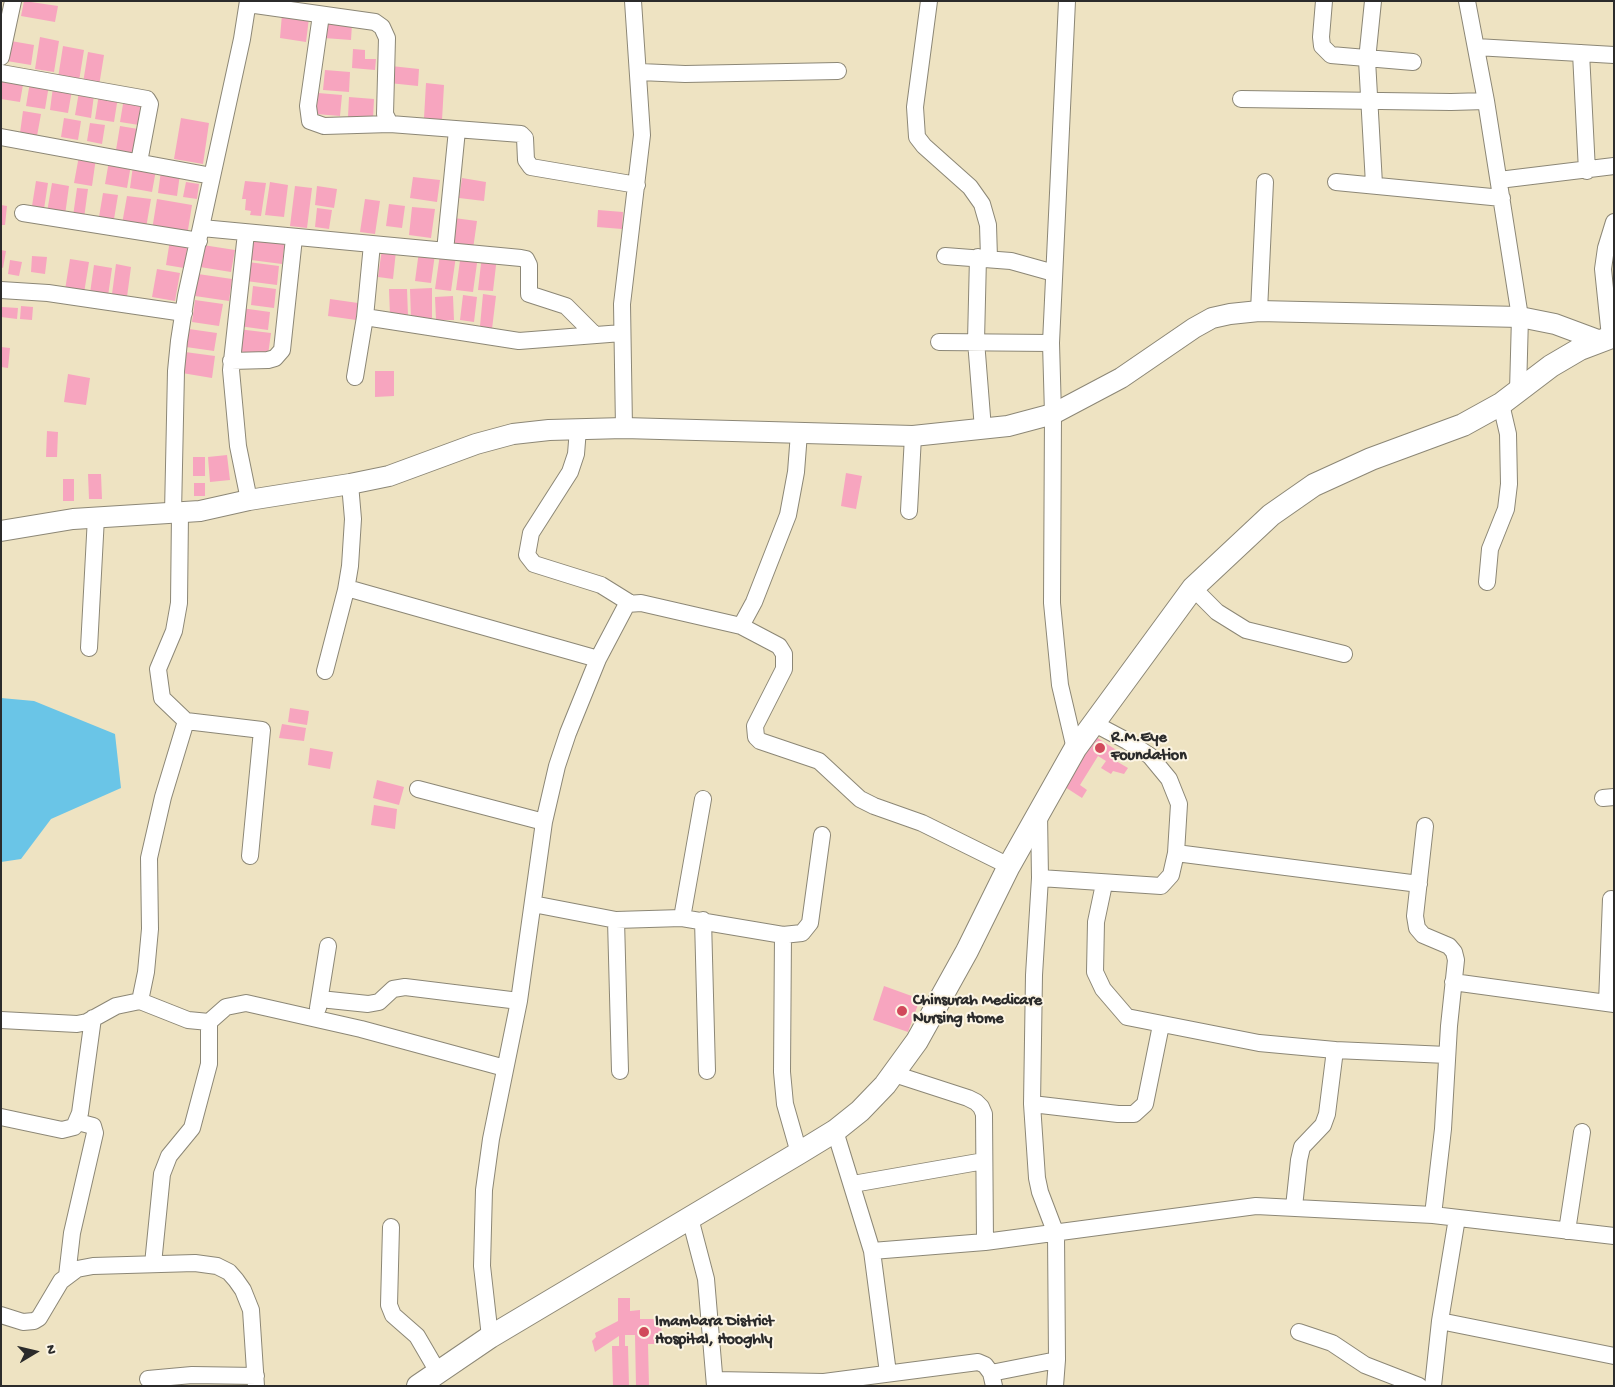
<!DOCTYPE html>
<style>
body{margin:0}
#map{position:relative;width:1615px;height:1387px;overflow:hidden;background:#eee3c2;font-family:"Gochi Hand",sans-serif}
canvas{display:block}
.frame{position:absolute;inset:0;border:2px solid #2b2b2b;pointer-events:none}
.north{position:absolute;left:10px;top:1327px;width:50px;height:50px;-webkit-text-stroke:4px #fcf5e5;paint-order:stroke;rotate:81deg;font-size:14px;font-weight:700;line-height:20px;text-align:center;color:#2b2b2b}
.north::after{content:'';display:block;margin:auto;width:18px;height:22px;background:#2b2b2b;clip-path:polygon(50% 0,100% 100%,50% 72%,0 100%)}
</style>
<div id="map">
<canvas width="1615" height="1387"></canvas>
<div class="frame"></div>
<div class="north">N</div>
</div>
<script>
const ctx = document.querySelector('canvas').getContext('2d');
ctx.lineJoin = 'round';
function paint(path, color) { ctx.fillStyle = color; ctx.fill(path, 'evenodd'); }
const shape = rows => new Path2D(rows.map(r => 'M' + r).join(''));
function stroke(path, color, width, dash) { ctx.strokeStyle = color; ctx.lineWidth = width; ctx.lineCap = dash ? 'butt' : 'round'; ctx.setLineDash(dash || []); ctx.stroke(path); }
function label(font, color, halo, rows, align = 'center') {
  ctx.font = font + ' "Gochi Hand",sans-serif'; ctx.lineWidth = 4; ctx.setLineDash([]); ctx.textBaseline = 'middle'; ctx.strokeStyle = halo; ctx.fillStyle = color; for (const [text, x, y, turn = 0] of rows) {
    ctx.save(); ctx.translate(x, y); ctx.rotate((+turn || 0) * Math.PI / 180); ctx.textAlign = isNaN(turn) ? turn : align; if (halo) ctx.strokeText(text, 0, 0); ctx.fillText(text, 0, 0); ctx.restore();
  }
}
const water = shape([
 [1,698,34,701,115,734,121,788,51,819,21,859,1,862]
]);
const building = shape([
 [24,1,58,6,55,22,21,16],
 [282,14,309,18,306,42,280,38],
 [325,22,352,24,351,40,324,38],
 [40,37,59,41,54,72,35,69],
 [11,41,34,45,31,65,7,61],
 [63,46,84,50,79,81,58,78],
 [353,49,365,50,365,59,376,59,375,70,352,68],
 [88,52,104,55,99,86,83,83],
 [391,66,419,69,418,86,389,83],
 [325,70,350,72,349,92,323,90],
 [1,76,24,79,20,102,1,99],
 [30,82,49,85,45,109,26,106],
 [426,83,444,85,442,120,424,118],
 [53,87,72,90,68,113,50,110],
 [79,92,94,95,91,118,75,115],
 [318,93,342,95,340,116,316,114],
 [99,94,118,97,114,122,95,119],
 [349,97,374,99,373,119,348,117],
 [124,98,143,102,139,125,120,122],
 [23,111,41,114,37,136,20,133],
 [64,118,81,121,78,140,61,137],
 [181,118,209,123,203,164,174,159],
 [90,123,105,125,102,144,87,141],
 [120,126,138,129,134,153,116,150],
 [79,156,96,158,92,186,74,183],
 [109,161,131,165,127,188,105,184],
 [133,166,156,170,152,192,130,188],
 [161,171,180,174,177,196,158,193],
 [413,177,440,180,437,202,410,198],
 [462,178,486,182,484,201,459,198],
 [36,181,48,183,44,209,32,206],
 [245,181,266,183,261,216,250,215,251,211,245,210,246,199,242,199],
 [186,182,199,184,197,199,183,197],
 [270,182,288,185,284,217,265,215],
 [52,183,69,186,65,215,47,212],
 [295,186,312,188,307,228,290,226],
 [317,186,337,189,334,208,315,205],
 [77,188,88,189,84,218,73,216],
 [103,193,118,195,113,225,98,223],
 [127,196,151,199,146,228,122,224],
 [157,199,192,205,187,236,152,230],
 [365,199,380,201,375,234,360,232],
 [389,204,405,206,402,228,386,226],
 [1,205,7,206,5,225,1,225],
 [412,207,435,209,431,238,409,235],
 [317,208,332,210,329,229,315,227],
 [598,210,623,212,622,229,597,227],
 [454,218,477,221,473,249,451,246],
 [254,237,285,241,282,264,251,260],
 [170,240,188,243,184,268,166,265],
 [203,245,235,250,231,272,200,267],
 [382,249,396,251,393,279,378,277],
 [1,250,6,251,3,268,1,267],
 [419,251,435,254,431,283,415,281],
 [461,253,478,256,473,292,456,290],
 [440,254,456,256,451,291,435,289],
 [482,255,497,257,493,291,478,290],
 [32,256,47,257,45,274,31,272],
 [70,259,89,262,84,293,65,290],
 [10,260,22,262,19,276,8,274],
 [248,262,279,266,277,285,246,281],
 [116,264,131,267,127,297,112,294],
 [94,265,112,268,108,296,90,293],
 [157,269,180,273,175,301,152,297],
 [198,274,232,279,229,301,195,296],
 [253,286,276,289,274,308,251,305],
 [432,288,432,318,411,318,410,289],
 [389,289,407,289,408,316,390,316],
 [483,294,496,296,492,329,480,326],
 [463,295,477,297,474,322,460,320],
 [453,296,454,320,436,320,435,297],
 [330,299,358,303,356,320,328,316],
 [195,300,223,304,219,326,192,322],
 [21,306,33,307,32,320,20,319],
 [2,307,18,308,17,319,1,317],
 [241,308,270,312,268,330,239,326],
 [189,329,217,333,214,351,186,347],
 [238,329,271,333,268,355,236,351],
 [1,347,10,348,8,368,1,367],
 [185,352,215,356,212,378,182,373],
 [375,371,394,371,394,396,375,397],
 [68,374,90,378,86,405,64,402],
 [47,431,58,432,57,457,46,457],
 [227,455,230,480,210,482,208,457],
 [193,457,205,457,205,476,193,476],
 [846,473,862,476,856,509,841,506],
 [88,474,101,474,102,499,89,499],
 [63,479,74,479,74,501,63,501],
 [194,483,205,483,205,496,194,496],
 [290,708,309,711,307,725,288,722],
 [282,724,306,728,304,741,279,738],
 [1096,737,1121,753,1116,761,1128,768,1124,774,1113,771,1111,774,1101,768,1106,761,1098,756,1080,785,1087,790,1082,798,1065,787],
 [310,748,333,752,330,769,308,765],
 [377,780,404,787,399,805,373,798],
 [374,805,397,809,395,829,371,825],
 [884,986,920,999,908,1032,873,1020],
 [618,1298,630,1298,630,1311,640,1310,640,1319,661,1319,662,1344,648,1344,649,1386,636,1386,635,1335,625,1335,625,1346,628,1346,629,1386,613,1386,612,1346,619,1346,619,1336,595,1352,592,1341,596,1337,595,1333,618,1321]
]);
const minor = shape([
 [929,1,915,107,917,137,924,146,970,187,982,204,988,225,989,258],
 [1067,1,1051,343,1053,414,1052,603,1060,685,1075,749],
 [1324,1,1321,37,1322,46,1331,55,1413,62],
 [1373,1,1367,60,1374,184],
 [1467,1,1486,101,1520,317,1518,391],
 [248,4,375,22,382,27,387,38,385,114,390,124,521,134,525,138,526,160,531,167,637,185],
 [321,15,308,106,310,121,324,126,390,124],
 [1476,47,1614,55],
 [1581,53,1587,171],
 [1,57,13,1],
 [640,72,685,74,838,71],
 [1,73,147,99,150,104,139,162],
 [1241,99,1451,102,1486,101],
 [1,137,212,176],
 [1499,180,1614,166],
 [1336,182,1502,198],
 [23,213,199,241],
 [202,228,521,258,526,259,529,265,529,294,566,306,595,335],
 [246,233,231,370,238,446,249,500],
 [445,251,457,130],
 [945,256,1011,261,1054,273],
 [978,257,976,341,983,429],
 [1,290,48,293,184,313],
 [1259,311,1265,182],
 [365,317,519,341,622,333],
 [1610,337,1603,269,1606,248,1614,222],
 [939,342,1051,343],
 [231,361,268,360,275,358,282,350,294,238],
 [355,377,365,317,372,244],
 [624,428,622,304,642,135,633,1],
 [578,429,576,454,570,472,531,533,527,555,534,564,601,585,630,603],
 [909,511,913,436],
 [173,513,176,371,179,341,186,296,242,39,248,1],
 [180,513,179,603,174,631,158,669,162,698,186,721,262,730,250,856],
 [1487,582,1490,549,1506,509,1509,484,1508,434,1501,404],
 [347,588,598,659],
 [1193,588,1217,612,1246,630,1344,654],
 [741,626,779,646,784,654,784,669,755,726,756,737,760,741,819,761,860,799,874,806,922,823,1009,866],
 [89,648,96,517],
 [325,671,346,590,350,566,353,519,350,484],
 [1093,723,1127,741,1150,756,1169,779,1179,804,1176,853,1419,884],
 [418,789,544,822],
 [1603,798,1614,797],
 [1425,826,1415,916,1417,928,1423,935,1449,946,1454,952,1456,960,1449,1026,1443,1129,1433,1215],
 [1040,878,1161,886,1171,875,1176,853],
 [1104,884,1096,922,1095,972,1103,989,1127,1017,1259,1043,1335,1050,1447,1055],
 [533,904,616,920,682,918,783,935,782,1072,785,1104,799,1153],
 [682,918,703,799],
 [616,920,620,1071],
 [703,920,707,1071],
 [783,935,802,933,810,923,822,835],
 [1453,982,1614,1004],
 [320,999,368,1004,379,1002,393,989,405,987,519,1001],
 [140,1001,146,972,150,929,149,858,163,797,186,721],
 [1607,1003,1611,899],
 [318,1008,328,946],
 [1,1020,77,1024,87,1022,116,1006,140,1001,188,1020,209,1022,226,1007,246,1003,361,1029,505,1068],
 [894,1074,968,1098,976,1102,981,1107,984,1114,985,1242],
 [1032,1104,1118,1114,1134,1114,1145,1104,1161,1025],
 [1,1117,62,1130,74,1127,80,1113,93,1018],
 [835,1131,872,1251,888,1373],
 [853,1184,984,1161],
 [1294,1207,1299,1160,1302,1147,1323,1125,1327,1114,1335,1050],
 [690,1218,706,1279,715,1386],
 [391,1227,389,1305,393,1315,417,1336,438,1372],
 [1567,1231,1582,1132],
 [872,1251,985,1242,1256,1206,1433,1215,1614,1236],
 [153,1264,162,1174,169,1156,192,1128,209,1064,209,1022],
 [67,1276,72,1233,95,1133,93,1126,78,1122],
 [1,1315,23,1322,34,1321,39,1318,61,1281,77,1269,93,1266,195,1263,217,1266,229,1272,236,1280,243,1290,251,1310,256,1386],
 [1440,1321,1614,1356],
 [1299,1332,1332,1343,1365,1365,1419,1386],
 [490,1337,482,1266,484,1190,491,1139,519,1001,544,822,557,766,568,733,598,659,627,604,641,603,741,626,754,602,788,515,796,472,799,433],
 [991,1373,1057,1360,1056,1234,1040,1192,1037,1178,1032,1104,1034,975,1040,878,1039,813],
 [148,1379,192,1375,256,1376],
 [715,1380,824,1382,978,1362,985,1365,991,1373,994,1386],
 [1055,1386,1057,1360],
 [1433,1386,1440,1321,1457,1218]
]);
const tertiary = shape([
 [1,531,73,519,200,511,249,500,350,484,389,476,476,444,513,434,549,430,624,428,913,436,1008,426,1053,414,1121,378,1194,328,1212,318,1230,314,1259,311,1520,317,1555,324,1598,340]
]);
const secondary = shape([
 [418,1386,490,1337,799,1153,835,1131,860,1111,885,1085,917,1041,967,951,1009,866,1075,749,1193,588,1271,515,1314,485,1371,459,1463,425,1501,404,1551,366,1580,349,1614,336]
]);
const markers = [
 [1100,748,6,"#d1495b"],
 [902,1011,6,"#d1495b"],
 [644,1332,6,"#d1495b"]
];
const poiNames = [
 ["R.M.Eye",1111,739],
 ["Foundation",1111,757],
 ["Chinsurah Medicare",913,1002],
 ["Nursing Home",913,1020],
 ["Imambara District",655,1323],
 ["Hospital, Hooghly",655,1341]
];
paint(water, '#6ac5e7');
paint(building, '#f7a5bf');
stroke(minor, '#8c8776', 18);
stroke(tertiary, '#8c8776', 22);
stroke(secondary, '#8c8776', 24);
stroke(minor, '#fff', 16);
stroke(tertiary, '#fff', 20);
stroke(secondary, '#fff', 22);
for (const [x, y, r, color] of markers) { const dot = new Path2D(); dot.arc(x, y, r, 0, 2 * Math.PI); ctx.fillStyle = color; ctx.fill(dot); stroke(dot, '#fcf5e5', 2); }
label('bold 16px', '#2b2b2b', '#fcf5e5', poiNames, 'left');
</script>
